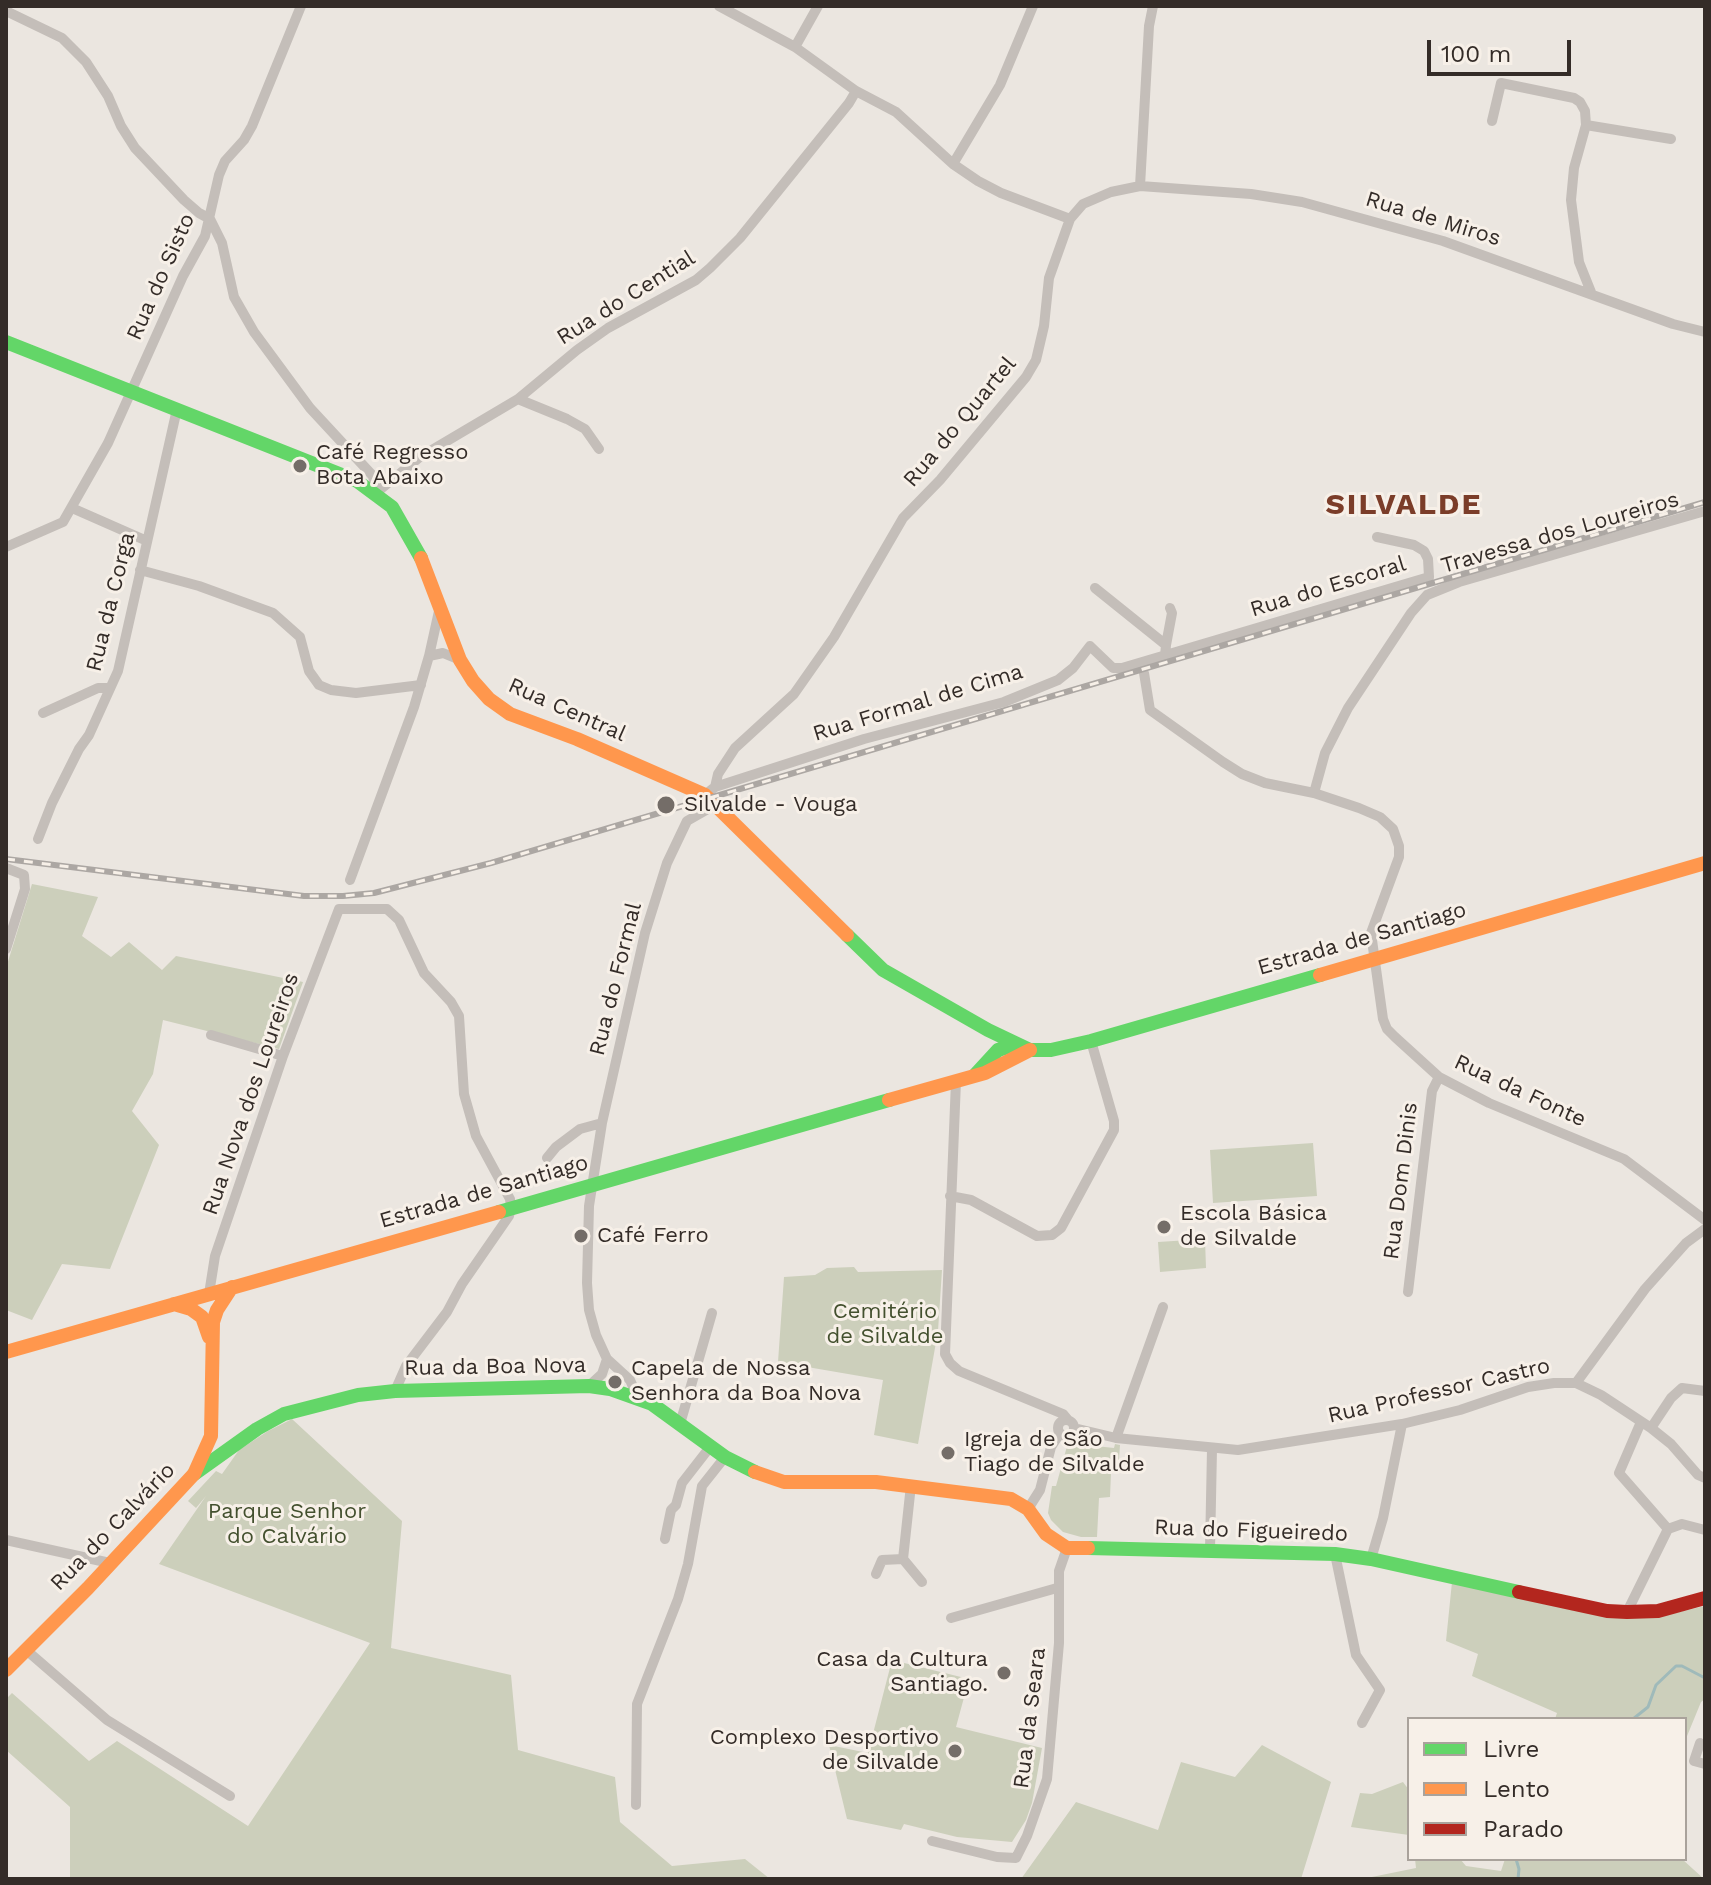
<!DOCTYPE html>
<meta charset="utf-8">
<style>
body{margin:0}
#map{position:relative;width:1711px;height:1885px;overflow:hidden;background:#ebe6e0;font-family:"Work Sans",sans-serif}
canvas{display:block}
.frame{position:absolute;inset:0;border:8px solid #342c28;pointer-events:none}
.legend{position:absolute;left:1407px;top:1717px;width:280px;height:144px;box-sizing:border-box;background:#f7f0e8;border:2px solid #a9a29b;margin:0;padding:10px 14px;list-style:none;font-size:24px;color:#342c28}
.legend li{display:flex;align-items:center;gap:16px;height:40px}
.legend b{width:40px;border:2px solid #a9a29b}
.scale{position:absolute;left:1427px;top:40px;width:144px;height:36px;box-sizing:border-box;border:4px solid #342c28;border-top:0;padding-left:10px;font-size:24px;line-height:28px;white-space:nowrap;color:#342c28;-webkit-text-stroke:6px #f7f0e8;paint-order:stroke}
</style>
<div id="map">
<canvas width="1711" height="1885"></canvas>
<div class="frame"></div>
<ul class="legend">
<li><b style="height:10px;background:#63d668"></b>Livre</li>
<li><b style="height:10px;background:#ff974d"></b>Lento</li>
<li><b style="height:10px;background:#b3261e"></b>Parado</li>
</ul>
<div class="scale">100 m</div>
</div>
<script>
const ctx = document.querySelector('canvas').getContext('2d');
ctx.lineJoin = 'round';
function paint(path, color) { ctx.fillStyle = color; ctx.fill(path, 'evenodd'); }
const shape = rows => new Path2D(rows.map(r => 'M' + r).join(''));
function stroke(path, color, width, dash) { ctx.strokeStyle = color; ctx.lineWidth = width; ctx.lineCap = dash ? 'butt' : 'round'; ctx.setLineDash(dash || []); ctx.stroke(path); }
function label(font, color, halo, rows, align = 'center') {
  ctx.font = font + ' "Work Sans",sans-serif'; ctx.lineWidth = 6; ctx.setLineDash([]); ctx.textBaseline = 'middle'; ctx.strokeStyle = halo; ctx.fillStyle = color; for (const [text, x, y, turn = 0] of rows) {
    ctx.save(); ctx.translate(x, y); ctx.rotate((+turn || 0) * Math.PI / 180); ctx.textAlign = isNaN(turn) ? turn : align; if (halo) ctx.strokeText(text, 0, 0); ctx.fillText(text, 0, 0); ctx.restore();
  }
}
const green = shape([
 [32,884,98,897,82,936,111,957,129,942,162,970,176,956,303,982,279,1049,163,1020,153,1074,132,1111,159,1145,110,1269,62,1264,32,1320,6,1310,6,968],
 [1313,1143,1317,1196,1213,1203,1210,1150],
 [1205,1239,1206,1268,1160,1272,1158,1242],
 [854,1267,858,1272,942,1270,938,1331,918,1444,874,1435,883,1380,778,1362,784,1277,815,1275,827,1268],
 [292,1419,402,1521,391,1648,511,1675,518,1750,615,1777,620,1822,672,1866,745,1859,770,1879,70,1879,70,1807,6,1750,6,1699,12,1693,89,1761,117,1741,248,1826,370,1643,159,1564,206,1496,196,1508,188,1501,216,1471,222,1474,239,1450,268,1431],
 [1069,1439,1077,1439,1077,1444,1114,1448,1115,1444,1120,1445,1118,1473,1111,1473,1110,1497,1099,1498,1097,1537,1081,1537,1063,1532,1051,1520,1048,1513,1052,1486,1056,1486],
 [1452,1582,1657,1617,1705,1606,1705,1699,1701,1702,1685,1741,1685,1719,1555,1719,1557,1713,1472,1676,1478,1654,1446,1641],
 [892,1660,969,1679,956,1727,1042,1748,1032,1803,1026,1820,1012,1842,957,1837,904,1824,901,1830,847,1819,829,1745,868,1753],
 [1262,1745,1331,1782,1301,1879,1021,1879,1076,1802,1158,1830,1181,1762,1235,1777],
 [1403,1782,1409,1790,1409,1835,1351,1827,1360,1793,1372,1794],
 [1415,1859,1460,1859,1466,1866,1501,1871,1505,1859,1682,1859,1704,1879,1362,1879,1416,1868]
]);
const stream = shape([
 [1633,1719,1648,1707,1656,1685,1676,1666,1682,1666,1705,1678],
 [1516,1859,1519,1869,1518,1879]
]);
const street = shape([
 [719,6,795,47,856,91,896,112,953,164,978,181,1001,193,1070,219],
 [6,11,62,38,86,62,108,96,121,126,135,148,184,200,199,213,210,219,222,243,234,297,254,332,310,408,373,476,376,493],
 [795,47,818,6],
 [1492,121,1501,83,1574,98,1580,102,1585,111,1586,125,1574,168,1571,200,1579,262,1591,292],
 [1586,125,1671,139],
 [953,164,1000,85,1033,6],
 [1140,186,1149,26,1153,6],
 [518,399,567,419,585,429,599,449],
 [376,493,420,457,518,399,577,350,608,328,696,280,710,268,740,238,849,103,856,91],
 [72,508,147,541],
 [6,547,63,522,108,443,183,276,205,236,219,175,225,161,244,140,252,126,301,6],
 [140,570,199,586,273,613,300,637,309,671,319,685,331,690,356,693,421,685],
 [1095,588,1166,645,1165,656],
 [1166,645,1172,613,1170,608],
 [429,656,439,611],
 [1144,673,1150,710,1223,762,1242,774,1265,783,1314,793,1359,808,1380,817,1393,829,1399,846,1399,857,1371,933,1383,1019,1387,1029,1395,1037,1439,1077,1489,1103,1624,1159,1705,1220],
 [43,713,98,688,110,688],
 [715,787,864,739,1004,702,1058,680,1073,668,1090,646,1113,668,1122,668,1429,577,1428,559,1424,551,1414,545,1377,537],
 [1314,793,1325,753,1348,708,1411,613,1427,595,1459,582,1705,511],
 [705,795,715,787,718,774,735,748,794,694,834,637,903,518,940,480,1026,377,1036,360,1044,326,1049,278,1070,219,1083,204,1111,192,1140,186,1251,194,1302,202,1443,241,1673,324,1705,332],
 [38,839,52,803,79,749,89,735,118,671,177,409],
 [6,868,24,875,25,889,6,949],
 [350,880,414,707,429,656,443,653,460,660],
 [211,1035,283,1056],
 [956,1081,945,1354,950,1363,959,1371,1063,1414,1068,1420],
 [547,1158,556,1147,580,1129,602,1123],
 [950,1196,971,1200,1037,1236,1052,1235,1061,1228,1114,1130,1114,1121,1091,1041],
 [1408,1292,1432,1091,1439,1077],
 [209,1294,215,1256,283,1056,339,909,387,909,399,920,424,973,451,1002,459,1016,464,1094,476,1136,510,1199,511,1207,509,1216,462,1284,447,1312,406,1366,395,1391],
 [1576,1383,1645,1289,1686,1243,1705,1229],
 [589,1386,602,1374,607,1359],
 [638,1398,630,1380,607,1359,596,1335,589,1310,587,1283,589,1206,602,1123,645,933,667,863,687,821,715,805],
 '1058 1428a8 8 0 1 1 16 0a8 8 0 1 1-16 0Z',
 [1641,1422,1619,1473,1668,1529],
 [680,1424,712,1313],
 [1074,1428,1116,1438,1238,1450,1402,1424,1460,1410,1528,1387,1554,1383,1576,1383,1601,1395,1651,1428,1671,1444,1698,1475,1705,1478],
 [1651,1428,1671,1398,1682,1388,1705,1391],
 [1116,1438,1163,1307],
 [911,1485,903,1559,922,1582],
 [1028,1509,1040,1490,1051,1447,1060,1433],
 [1668,1529,1682,1524,1705,1530],
 [665,1539,671,1510,676,1505,682,1483,710,1447],
 [6,1540,110,1563],
 [1210,1550,1212,1449],
 [1335,1554,1356,1655,1380,1690,1362,1723],
 [1371,1559,1383,1518,1402,1424],
 [876,1574,882,1560,903,1559],
 [1627,1612,1668,1529],
 [951,1618,1057,1588],
 [25,1649,107,1720,230,1796],
 [1700,1743,1694,1761,1705,1764],
 [636,1805,637,1704,678,1599,688,1564,702,1486,725,1457],
 [932,1841,997,1857,1016,1858,1027,1836,1047,1779,1059,1643,1059,1571,1067,1548]
]);
const fast = shape([
 [6,342,357,481,392,507,421,558],
 [847,935,883,970,988,1030,1030,1050,1051,1050,1091,1041,1320,975],
 [975,1075,998,1050,1017,1044],
 [499,1212,889,1100],
 [194,1474,257,1429,284,1414,358,1395,395,1391,589,1386,610,1389,652,1404,725,1457,755,1472],
 [1088,1548,1335,1554,1371,1559,1519,1592]
]);
const slow = shape([
 [421,558,460,660,473,681,489,699,510,714,577,739,705,795,847,935],
 [1320,975,1705,863],
 [889,1100,985,1073,1030,1050],
 [174,1304,191,1309,202,1317,209,1337],
 [6,1352,499,1212],
 [755,1472,784,1482,876,1482,1011,1499,1028,1509,1046,1534,1067,1548,1088,1548],
 [6,1670,88,1588,194,1474,211,1436,213,1322,217,1310,232,1287]
]);
const jam = shape([
 [1519,1592,1607,1611,1627,1612,1658,1611,1705,1598]
]);
const rail = shape([
 [6,859,304,896,343,896,374,893,491,863,1705,502]
]);
const markers = [
 [300,466,8,"#746d68"],
 [666,805,10,"#746d68"],
 [1164,1227,8,"#746d68"],
 [581,1236,8,"#746d68"],
 [615,1382,8,"#746d68"],
 [948,1453,8,"#746d68"],
 [1004,1673,8,"#746d68"],
 [955,1751,8,"#746d68"]
];
const streetNames = [
 ["Rua de Miros",1433,219,17],
 ["Rua do Sisto",161,277,-66],
 ["Rua do Cential",626,298,-32],
 ["Rua do Quartel",960,422,-50],
 ["Travessa dos Loureiros",1560,533,-16],
 ["Rua do Escoral",1328,587,-17],
 ["Rua da Corga",111,602,-76],
 ["Rua Formal de Cima",918,703,-17],
 ["Rua Central",567,710,24],
 ["Estrada de Santiago",1362,939,-16],
 ["Rua do Formal",616,979,-76],
 ["Rua da Fonte",1520,1091,25],
 ["Rua Nova dos Loureiros",251,1094,-71],
 ["Rua Dom Dinis",1401,1181,-83],
 ["Estrada de Santiago",484,1192,-16],
 ["Rua da Boa Nova",495,1367,-1],
 ["Rua Professor Castro",1439,1391,-13],
 ["Rua do Calvário",113,1527,-46],
 ["Rua do Figueiredo",1251,1531,2],
 ["Rua da Seara",1030,1718,-83]
];
const poiNames = [
 ["Café Regresso",316,453],
 ["Bota Abaixo",316,478],
 ["Silvalde - Vouga",684,805],
 ["Escola Básica",1180,1214],
 ["de Silvalde",1180,1239],
 ["Café Ferro",597,1236],
 ["Capela de Nossa",631,1369],
 ["Senhora da Boa Nova",631,1394],
 ["Igreja de São",964,1440],
 ["Tiago de Silvalde",964,1465],
 ["Casa da Cultura",988,1660,"right"],
 ["Santiago.",988,1685,"right"],
 ["Complexo Desportivo",939,1738,"right"],
 ["de Silvalde",939,1763,"right"]
];
const parkNames = [
 ["Cemitério",885,1312],
 ["de Silvalde",885,1337],
 ["Parque Senhor",287,1512],
 ["do Calvário",287,1537]
];
const districtNames = [
 ["SILVALDE",1404,505]
];
paint(green, '#cccfbb');
stroke(stream, '#9fbaba', 3);
stroke(street, '#c4beb9', 10);
stroke(fast, '#63d668', 14);
stroke(slow, '#ff974d', 14);
stroke(jam, '#b3261e', 14);
stroke(rail, '#aca7a3', 6);
stroke(rail, '#f7f0e8', 3, [9]);
for (const [x, y, r, color] of markers) { const dot = new Path2D(); dot.arc(x, y, r, 0, 2 * Math.PI); ctx.fillStyle = color; ctx.fill(dot); stroke(dot, '#f7f0e8', 3); }
label('22px', '#342c28', '#f7f0e8', streetNames);
label('22px', '#342c28', '#f7f0e8', poiNames, 'left');
label('22px', '#43502e', '#f7f0e8', parkNames);
ctx.letterSpacing = '2px';
label('bold 30px', '#7b3d29', '#f7f0e8', districtNames);
ctx.letterSpacing = '0px';
</script>
